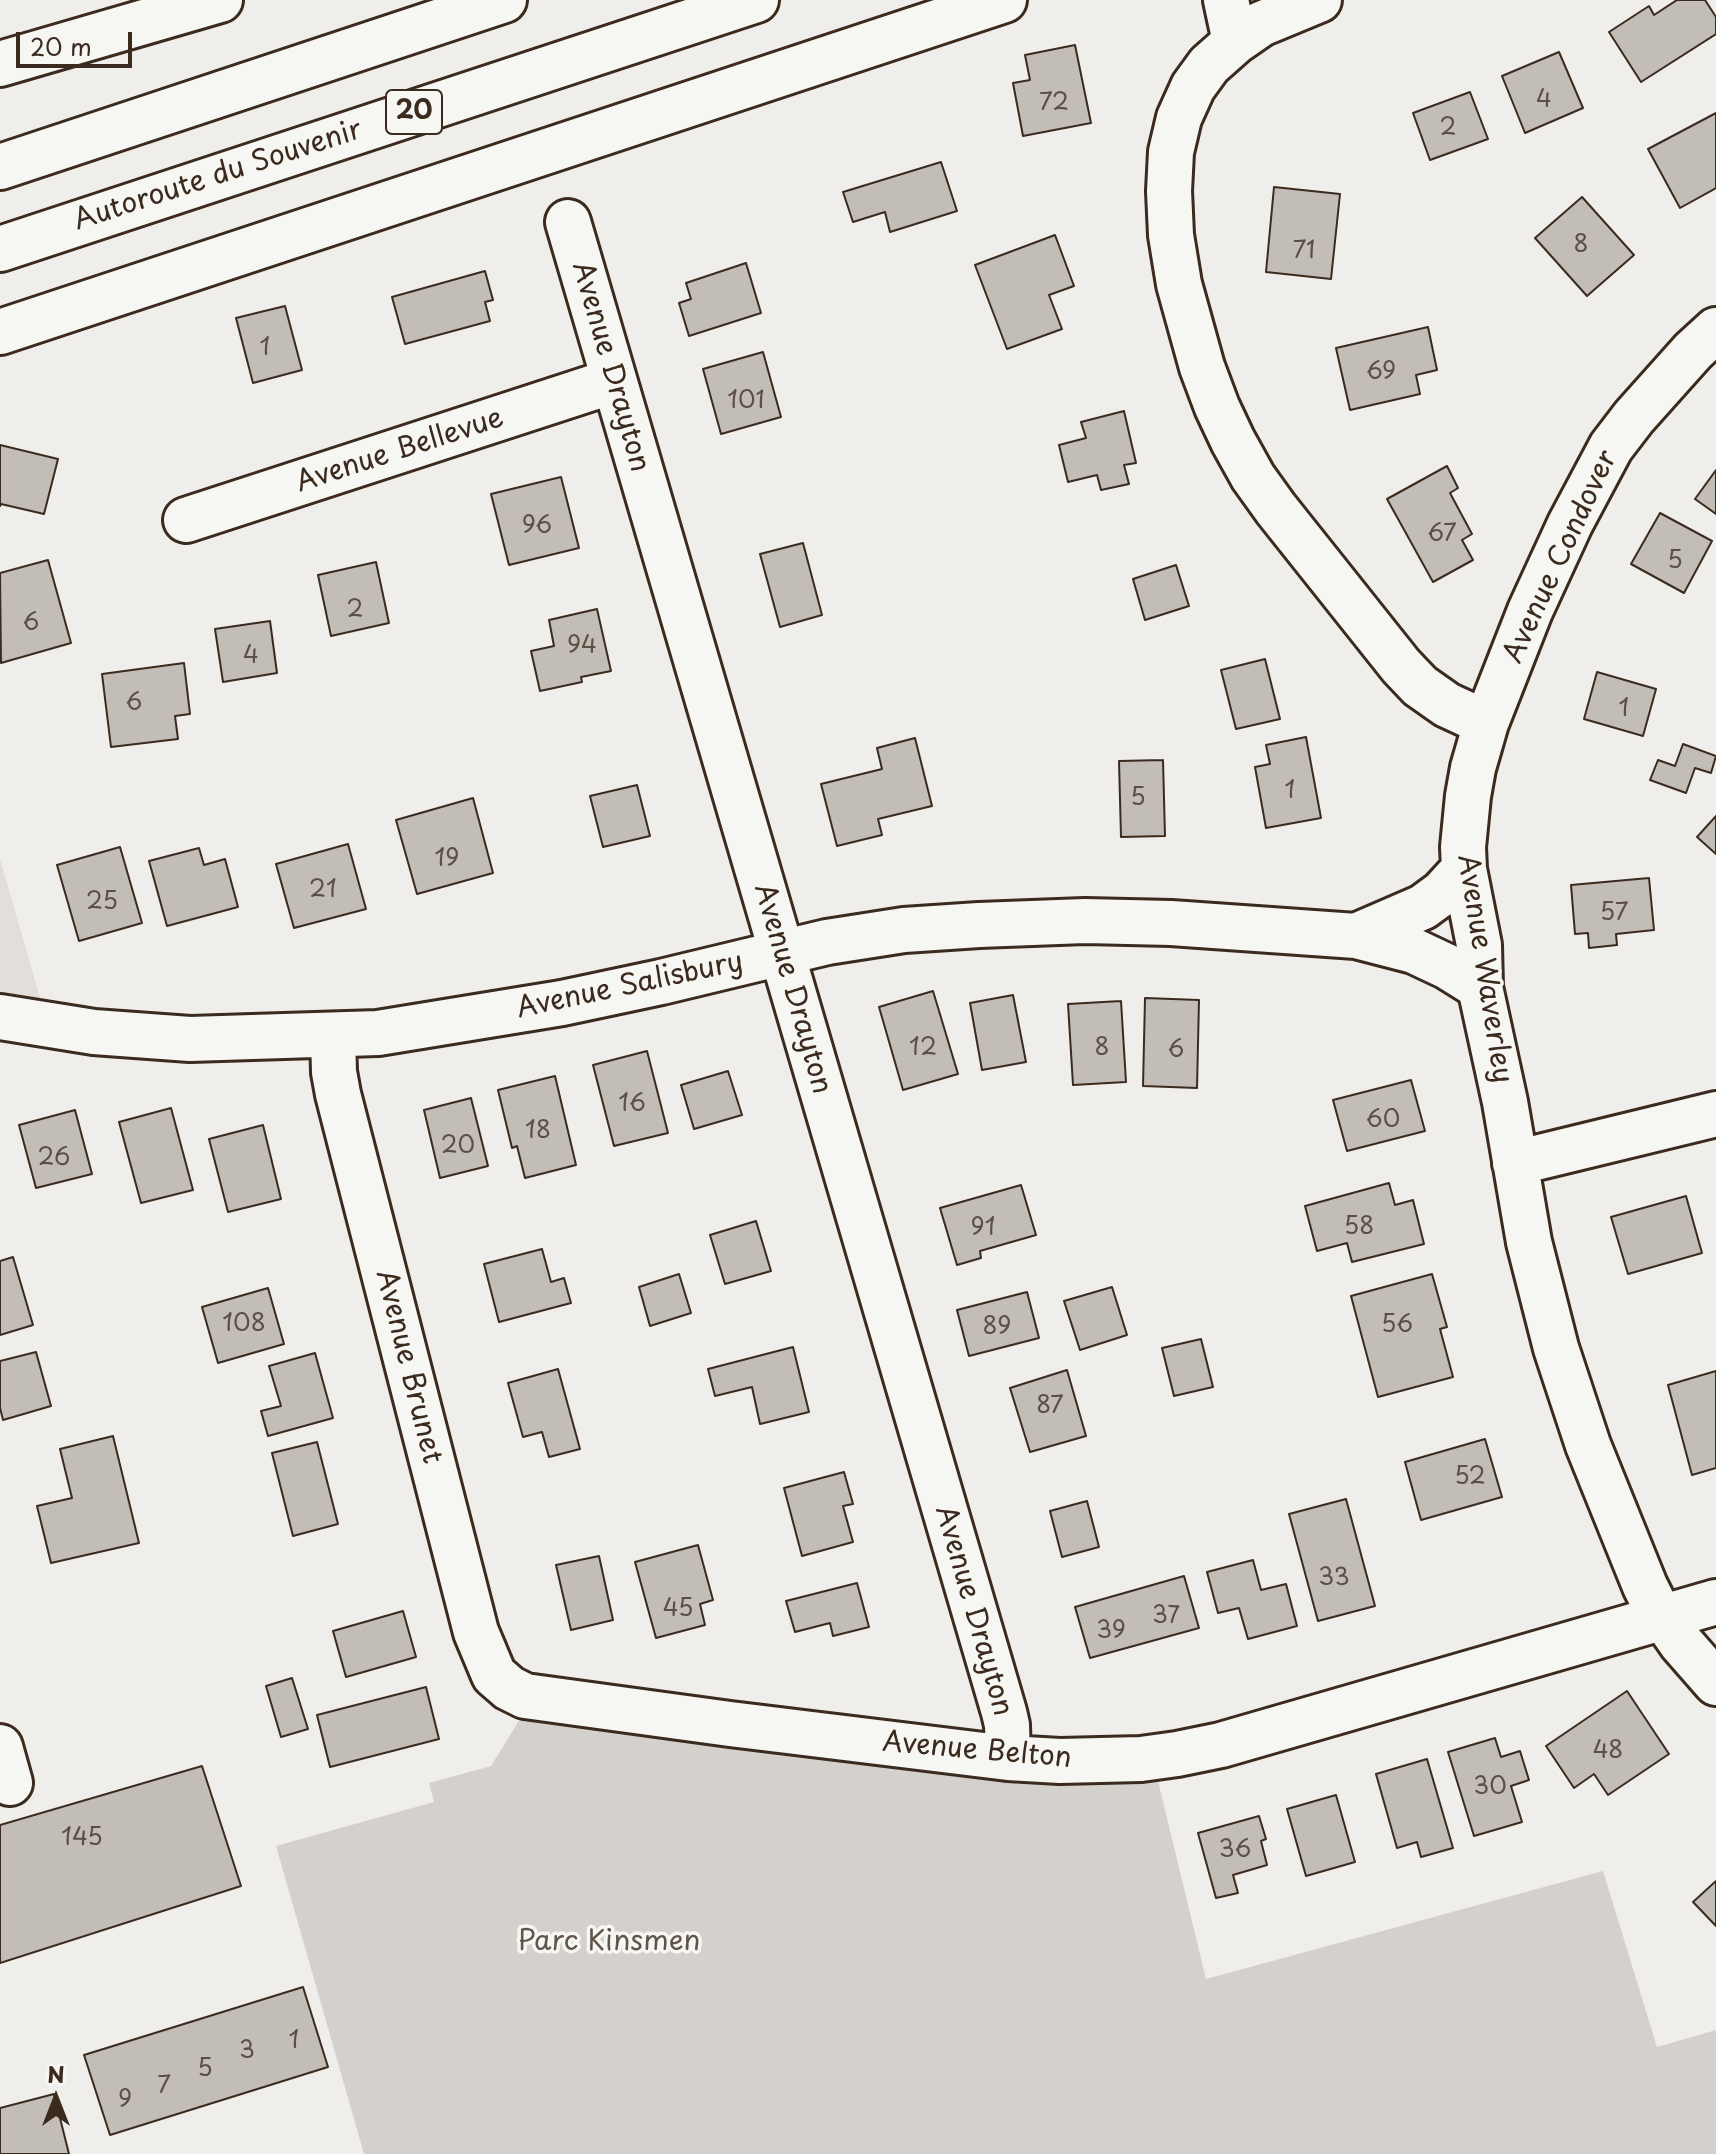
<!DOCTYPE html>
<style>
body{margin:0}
#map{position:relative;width:1716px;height:2154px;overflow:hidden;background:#efeeea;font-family:"Playpen Sans",sans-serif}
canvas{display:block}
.north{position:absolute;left:16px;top:2058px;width:80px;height:80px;-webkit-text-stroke:6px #f6f6f2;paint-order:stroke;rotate:0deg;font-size:22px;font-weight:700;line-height:32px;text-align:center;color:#3b2a1e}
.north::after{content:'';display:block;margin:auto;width:28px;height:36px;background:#3b2a1e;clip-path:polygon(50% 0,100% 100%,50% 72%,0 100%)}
.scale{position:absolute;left:16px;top:32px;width:116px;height:36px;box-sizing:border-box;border:4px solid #3b2a1e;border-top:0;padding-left:10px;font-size:24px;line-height:28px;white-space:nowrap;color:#3b2a1e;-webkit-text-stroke:6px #f6f6f2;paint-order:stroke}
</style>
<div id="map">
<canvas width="1716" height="2154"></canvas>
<div class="north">N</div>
<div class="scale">20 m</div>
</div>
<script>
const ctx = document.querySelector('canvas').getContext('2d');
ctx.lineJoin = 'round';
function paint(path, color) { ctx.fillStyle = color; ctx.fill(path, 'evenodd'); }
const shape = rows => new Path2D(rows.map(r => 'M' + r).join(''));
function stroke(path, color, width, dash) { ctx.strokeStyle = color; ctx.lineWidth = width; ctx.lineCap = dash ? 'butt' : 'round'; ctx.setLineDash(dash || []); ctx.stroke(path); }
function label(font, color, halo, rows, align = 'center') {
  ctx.font = font + ' "Playpen Sans",sans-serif'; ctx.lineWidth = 7; ctx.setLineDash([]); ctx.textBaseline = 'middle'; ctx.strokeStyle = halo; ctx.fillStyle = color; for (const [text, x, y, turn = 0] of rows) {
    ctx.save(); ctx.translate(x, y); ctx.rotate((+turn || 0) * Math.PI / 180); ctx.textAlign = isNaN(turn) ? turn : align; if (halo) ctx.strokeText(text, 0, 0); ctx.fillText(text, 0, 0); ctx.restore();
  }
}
const built = shape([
 [0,859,40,998,0,992]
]);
const green = shape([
 [522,1716,1068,1782,1125,1784,1158,1781,1206,1979,1603,1871,1657,2047,1716,2030,1716,2154,364,2154,276,1846,434,1802,429,1783,491,1766]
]);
const building = shape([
 [1677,0,1705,0,1716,17,1716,34,1641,82,1609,32,1649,6,1654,15,1677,0],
 [1075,45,1091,123,1023,136,1013,83,1030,80,1025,55,1075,45],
 [1559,52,1583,108,1525,133,1502,76,1559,52],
 [1470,92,1488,139,1430,160,1413,113,1470,92],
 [1716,113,1716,188,1680,208,1648,149,1716,113],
 [941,162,957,211,890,232,885,212,853,222,843,192,941,162],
 [1274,187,1340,194,1331,279,1266,272,1274,187],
 [1582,197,1634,255,1587,296,1535,238,1582,197],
 [1055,235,1074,286,1049,295,1062,329,1007,349,975,265,1055,235],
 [746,263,761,313,689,336,679,303,691,299,686,283,746,263],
 [485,271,493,300,485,302,490,321,405,344,392,297,485,271],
 [285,306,302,370,253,383,236,318,285,306],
 [1428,327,1437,370,1416,375,1420,394,1350,410,1336,348,1428,327],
 [763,352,781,417,721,434,703,369,763,352],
 [1124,411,1136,463,1124,465,1129,484,1101,490,1097,475,1068,482,1059,445,1086,438,1081,422,1124,411],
 [0,445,58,459,44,514,1,504,0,506,0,445],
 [1447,466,1458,488,1450,493,1472,534,1462,540,1473,560,1433,582,1387,499,1447,466],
 [1716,470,1716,514,1695,499,1716,470],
 [561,477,579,548,509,565,491,494,561,477],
 [1660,513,1712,541,1684,593,1631,564,1660,513],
 [803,543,822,615,780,627,760,554,803,543],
 [48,560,71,643,1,663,0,573,48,560],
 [376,562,389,623,331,636,318,575,376,562],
 [1176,565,1189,606,1145,620,1133,579,1176,565],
 [597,609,611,671,581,677,582,682,540,691,531,651,554,646,549,620,597,609],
 [270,621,277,673,223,682,215,629,270,621],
 [1265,659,1280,719,1236,729,1221,670,1265,659],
 [184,663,190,714,175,716,178,739,111,747,102,674,184,663],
 [1597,672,1656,689,1643,736,1584,719,1597,672],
 [1306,737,1321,818,1266,828,1255,767,1270,764,1266,745,1306,737],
 [915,738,932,806,878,819,882,835,837,846,821,784,882,769,877,748,915,738],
 [1683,744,1716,756,1711,773,1695,768,1686,793,1650,780,1658,760,1675,766,1683,744],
 [1163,760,1165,836,1121,837,1119,761,1163,760],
 [637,785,650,836,603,847,590,796,637,785],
 [473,798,493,873,417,894,396,820,473,798],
 [1716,816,1716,854,1697,837,1716,816],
 [348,844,366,909,294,928,276,864,348,844],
 [120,847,142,923,79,941,57,865,120,847],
 [199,848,204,865,225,859,238,907,167,926,149,861,199,848],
 [1649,878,1654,930,1616,934,1617,945,1589,948,1588,933,1575,934,1571,885,1649,878],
 [933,991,958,1074,903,1090,879,1007,933,991],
 [1013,995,1026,1062,982,1070,970,1003,1013,995],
 [1145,998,1199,1000,1197,1088,1143,1086,1145,998],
 [1121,1001,1126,1082,1073,1085,1068,1004,1121,1001],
 [647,1051,668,1133,614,1146,593,1065,647,1051],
 [728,1071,742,1115,694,1129,681,1085,728,1071],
 [555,1076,576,1165,525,1178,517,1146,512,1148,498,1090,555,1076],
 [1411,1080,1425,1131,1347,1151,1333,1100,1411,1080],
 [471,1098,488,1166,440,1178,424,1110,471,1098],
 [171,1108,193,1190,141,1203,119,1122,171,1108],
 [75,1110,92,1174,36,1188,19,1125,75,1110],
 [263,1125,281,1199,228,1212,209,1139,263,1125],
 [1389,1183,1395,1205,1413,1200,1424,1244,1352,1262,1347,1243,1317,1251,1305,1206,1389,1183],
 [1021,1185,1036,1235,980,1251,981,1258,957,1265,940,1208,1021,1185],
 [1686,1196,1702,1253,1628,1274,1611,1217,1686,1196],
 [756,1221,771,1271,725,1284,710,1235,756,1221],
 [542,1249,551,1282,564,1278,571,1303,499,1322,484,1264,542,1249],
 [13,1257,33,1325,0,1335,0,1261,13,1257],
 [679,1274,691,1313,650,1326,639,1287,679,1274],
 [1432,1274,1447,1327,1440,1329,1453,1377,1378,1397,1351,1296,1432,1274],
 [1112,1287,1127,1335,1080,1350,1064,1301,1112,1287],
 [268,1288,284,1344,218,1363,202,1307,268,1288],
 [1027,1292,1039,1338,969,1356,957,1310,1027,1292],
 [1201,1339,1213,1387,1174,1396,1162,1348,1201,1339],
 [793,1347,809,1412,760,1424,752,1387,715,1396,708,1369,793,1347],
 [36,1352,51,1406,3,1420,0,1408,0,1361,36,1352],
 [315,1353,333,1418,268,1436,261,1411,281,1406,269,1366,315,1353],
 [558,1369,580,1449,549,1457,542,1432,523,1437,508,1383,558,1369],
 [1067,1370,1086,1436,1030,1452,1010,1388,1067,1370],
 [1716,1371,1716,1468,1692,1475,1668,1385,1716,1371],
 [113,1436,139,1543,51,1563,37,1506,72,1498,60,1449,113,1436],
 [1485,1439,1502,1497,1421,1520,1405,1462,1485,1439],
 [317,1442,338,1524,293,1536,272,1453,317,1442],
 [844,1472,853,1504,843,1506,853,1542,802,1556,784,1488,844,1472],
 [1346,1499,1375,1606,1318,1621,1289,1514,1346,1499],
 [1087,1501,1099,1547,1062,1557,1050,1511,1087,1501],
 [698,1545,713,1600,700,1604,705,1625,656,1638,635,1562,698,1545],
 [599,1556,613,1620,571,1630,556,1565,599,1556],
 [1253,1560,1261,1590,1286,1584,1297,1626,1248,1639,1239,1608,1218,1613,1207,1572,1253,1560],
 [1184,1576,1199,1628,1090,1658,1075,1607,1184,1576],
 [857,1583,869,1627,833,1636,830,1623,795,1632,786,1601,857,1583],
 [403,1611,416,1657,346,1677,333,1631,403,1611],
 [292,1678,308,1729,281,1737,266,1686,292,1678],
 [426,1687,439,1739,330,1767,317,1715,426,1687],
 [1627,1691,1669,1754,1608,1795,1594,1774,1574,1788,1546,1746,1627,1691],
 [1495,1738,1501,1757,1520,1751,1529,1780,1511,1786,1522,1822,1474,1836,1448,1752,1495,1738],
 [1427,1759,1453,1848,1421,1857,1417,1842,1397,1848,1376,1774,1427,1759],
 [202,1766,241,1886,0,1963,0,1825,202,1766],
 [1336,1795,1355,1862,1306,1876,1287,1809,1336,1795],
 [1259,1816,1266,1839,1261,1841,1267,1865,1233,1875,1238,1893,1216,1898,1198,1833,1259,1816],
 [1716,1881,1716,1926,1693,1902,1716,1881],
 [303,1987,328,2067,110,2135,84,2055,303,1987],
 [54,2094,69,2154,0,2154,0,2108,54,2094]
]);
const minor = shape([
 [1226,0,1235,42],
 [1319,0,1261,24,1235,42,1209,65,1193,87,1179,118,1171,152,1169,191,1171,235,1179,284,1202,367,1217,407,1233,441,1253,477,1276,509,1401,666,1420,686,1447,705,1486,723],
 [568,222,1004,1712,1007,1725,1008,1758],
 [1716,330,1693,351,1634,417,1611,447,1570,524,1530,611,1486,723,1473,768,1468,796,1463,847,1464,869,1479,945,1480,987,1505,1102,1529,1242,1556,1348,1588,1445,1645,1586,1654,1604,1681,1643,1716,1683],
 [186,520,613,381],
 [1356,936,1423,907,1442,893,1464,869],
 [0,1017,94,1032,190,1039,378,1033,562,1003,661,982,827,942,904,930,979,925,1085,921,1171,923,1356,936,1414,951,1448,967,1480,987],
 [333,1036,334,1072,338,1094,476,1632,494,1675,509,1688,525,1696,730,1724,1008,1758,1060,1761,1141,1759,1177,1754,1221,1745,1716,1602],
 [1515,1163,1716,1114],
 [0,1747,10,1783]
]);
const highway = shape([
 [0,64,220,0],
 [0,167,504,0],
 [0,249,756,0],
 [0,332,1004,0]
]);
const numberNames = [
 ["4",1544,100],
 ["72",1054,103],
 ["2",1448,128],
 ["8",1581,245],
 ["71",1304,251],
 ["1",265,348],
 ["69",1381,372],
 ["101",746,401],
 ["96",537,526],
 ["67",1442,534],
 ["5",1675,561],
 ["2",355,610],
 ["6",31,623],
 ["94",582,646],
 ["4",251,656],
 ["6",134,703],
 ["1",1624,709],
 ["1",1290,791],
 ["5",1138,798],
 ["19",447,859],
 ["21",323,890],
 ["25",102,902],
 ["57",1614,913],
 ["12",923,1048],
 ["8",1102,1048],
 ["6",1176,1050],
 ["16",632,1104],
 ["60",1383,1120],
 ["18",538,1131],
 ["20",458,1146],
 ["26",54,1158],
 ["58",1359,1227],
 ["91",983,1228],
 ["108",244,1324],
 ["56",1397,1325],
 ["89",997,1327],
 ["87",1050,1406],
 ["52",1470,1477],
 ["33",1334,1578],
 ["45",678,1609],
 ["37",1166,1616],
 ["39",1111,1631],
 ["48",1608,1751],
 ["30",1490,1787],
 ["145",82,1838],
 ["36",1235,1850],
 ["1",294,2041],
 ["3",247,2051],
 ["5",205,2069],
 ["7",164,2086],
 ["9",125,2100]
];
const shields = [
 [414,112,56]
];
const shieldNames = [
 ["20",414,112]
];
const streetNames = [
 ["Autoroute du Souvenir",218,176,-18],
 ["Avenue Drayton",610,367,74],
 ["Avenue Bellevue",400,451,-18],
 ["Avenue Condover",1561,557,-65],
 ["Avenue Waverley",1484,969,81],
 ["Avenue Salisbury",630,986,-12],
 ["Avenue Drayton",792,989,74],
 ["Avenue Brunet",408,1367,76],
 ["Avenue Drayton",973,1611,74],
 ["Avenue Belton",977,1751,5]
];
const parkNames = [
 ["Parc Kinsmen",609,1942]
];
paint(built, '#e2dfdb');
paint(green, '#d4d1cc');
paint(building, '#c2bdb7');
stroke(building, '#3b2a1e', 2);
stroke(minor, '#3b2a1e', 50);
stroke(highway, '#3b2a1e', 50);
stroke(minor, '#f6f6f2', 44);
stroke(highway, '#f6f6f2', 44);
label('24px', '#5d4f44', null, numberNames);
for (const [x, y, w] of shields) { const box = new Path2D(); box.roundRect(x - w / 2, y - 22, w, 44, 6); ctx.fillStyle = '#f6f6f2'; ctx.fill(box); stroke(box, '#3b2a1e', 2); }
label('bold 26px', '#3b2a1e', null, shieldNames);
label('28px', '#3b2a1e', '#f6f6f2', streetNames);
label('28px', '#61544a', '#f6f6f2', parkNames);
</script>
